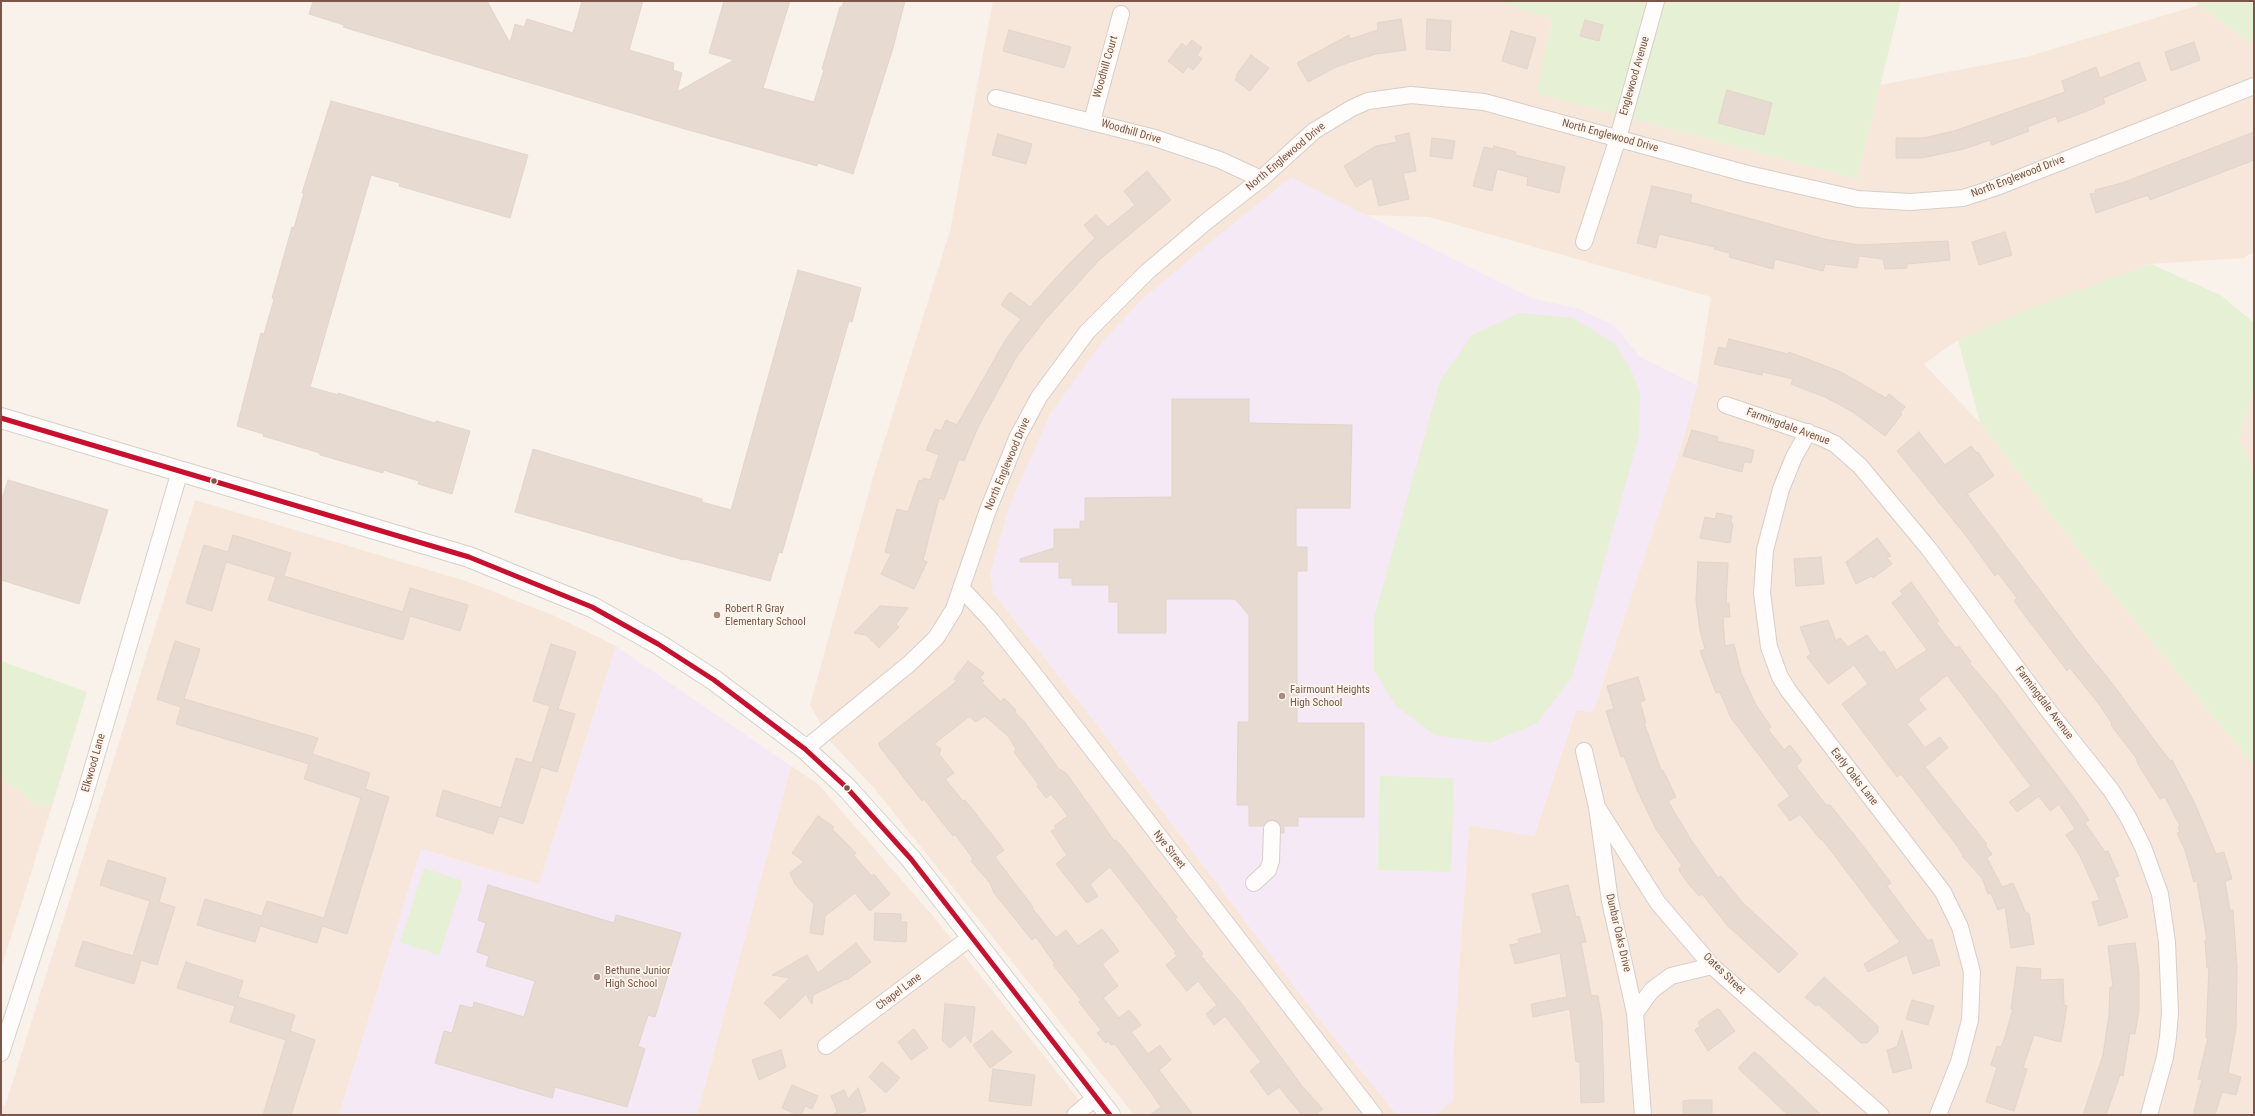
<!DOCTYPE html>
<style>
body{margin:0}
#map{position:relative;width:2255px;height:1116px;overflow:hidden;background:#f9f2eb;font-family:"Roboto Condensed",sans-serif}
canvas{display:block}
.frame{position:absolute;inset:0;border:2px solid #7b5547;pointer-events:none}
</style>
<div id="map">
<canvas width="2255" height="1116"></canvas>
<div class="frame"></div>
</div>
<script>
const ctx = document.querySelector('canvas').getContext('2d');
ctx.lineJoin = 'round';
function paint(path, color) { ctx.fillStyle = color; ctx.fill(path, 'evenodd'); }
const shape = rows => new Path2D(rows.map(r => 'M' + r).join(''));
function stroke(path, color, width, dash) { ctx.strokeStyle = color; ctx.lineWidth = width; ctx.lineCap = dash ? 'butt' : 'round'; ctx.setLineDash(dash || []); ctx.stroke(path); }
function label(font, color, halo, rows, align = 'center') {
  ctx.font = font + ' "Roboto Condensed",sans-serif'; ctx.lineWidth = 3.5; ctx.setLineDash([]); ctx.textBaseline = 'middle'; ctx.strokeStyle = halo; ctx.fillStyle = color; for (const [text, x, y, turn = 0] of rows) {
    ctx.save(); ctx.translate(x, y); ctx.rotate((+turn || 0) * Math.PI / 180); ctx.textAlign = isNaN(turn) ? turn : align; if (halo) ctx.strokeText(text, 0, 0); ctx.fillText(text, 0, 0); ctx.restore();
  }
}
const residential = shape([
 [993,1,1497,1,1552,18,1538,93,1857,179,1880,85,2026,57,2199,5,2250,43,2254,40,2254,252,2244,258,2150,264,1958,340,1924,364,1980,423,2109,589,2254,766,2254,1115,1435,1115,1453,1101,1453,1057,1469,825,1534,836,1576,710,1593,712,1682,444,1697,385,1711,297,1429,217,1365,215,1291,178,1068,390,1050,414,993,593,1099,727,1316,1015,1397,1115,1134,1115,874,788,830,741,810,705,873,477,950,231],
 [2254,390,2254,473,2239,439],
 [195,500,469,582,555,616,616,646,539,884,421,849,339,1115,1,1115,1,1105,5,1106],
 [791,766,818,784,933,916,1091,1115,697,1115],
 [1,780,21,790,30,803,43,807,53,803,1,969]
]);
const education = shape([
 [1291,177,1531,298,1580,309,1615,326,1640,357,1697,385,1682,444,1593,712,1576,710,1534,836,1469,825,1453,1057,1453,1101,1435,1115,1397,1115,1316,1015,1099,727,993,593,990,574,1009,506,1050,414,1102,342,1144,297,1220,234],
 [616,646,791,766,697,1115,339,1115,421,849,539,884]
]);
const green = shape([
 [1497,1,1901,1,1857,179,1537,93,1552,19],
 [2194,1,2254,1,2254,40,2250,43],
 [2151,264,2222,296,2254,323,2254,390,2239,439,2254,473,2254,766,2109,589,1980,423,1958,340,2033,307],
 [1520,313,1573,318,1615,344,1631,370,1640,394,1639,435,1572,677,1537,723,1490,743,1435,735,1396,706,1374,670,1374,618,1440,381,1472,335],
 [1,661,87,692,53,803,43,807,30,803,21,790,1,780],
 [1380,776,1454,778,1451,872,1378,870],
 [424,868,463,881,439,955,400,942]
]);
const building = shape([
 [313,1,487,1,510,43,515,24,524,27,527,19,573,33,582,1,643,1,629,50,674,63,673,70,682,73,677,92,734,60,709,53,724,1,790,1,763,88,814,102,824,70,822,69,840,7,842,7,844,1,905,1,893,48,853,174,818,163,817,166,685,129,343,27,344,25,309,14,313,1],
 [1401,19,1406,50,1376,54,1356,60,1336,67,1308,82,1297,63,1349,35,1350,39,1378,30,1377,23,1401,19],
 [1427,19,1451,21,1450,51,1426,49,1427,19],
 [1585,20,1603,25,1599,41,1580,36,1585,20],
 [1009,30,1071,47,1064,68,1003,51,1009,30],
 [1511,31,1536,38,1527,69,1502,61,1511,31],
 [1192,40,1202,48,1197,55,1202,59,1193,70,1188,66,1183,73,1168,61,1182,43,1186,47,1192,40],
 [2194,42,2200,60,2171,71,2165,52,2194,42],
 [1251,55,1269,68,1250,91,1235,80,1238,76,1236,75,1251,55],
 [2139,62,2146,80,2103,98,2105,103,2092,109,2058,122,2056,116,2027,127,2029,131,1992,145,1990,140,1964,149,1922,158,1896,158,1896,138,1924,138,1954,131,2065,92,2062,81,2096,67,2100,78,2139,62],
 [1727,90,1772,103,1764,135,1718,123,1727,90],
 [331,101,528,155,510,218,399,186,400,183,371,175,310,387,338,395,338,393,435,423,436,421,470,431,452,494,418,484,419,481,383,470,383,473,320,455,320,453,263,436,264,434,237,426,261,333,264,334,274,299,272,298,285,252,292,227,294,228,304,193,302,193,331,101],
 [2254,132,2254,160,2150,200,2148,195,2096,213,2090,194,2096,193,2095,190,2122,183,2254,132],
 [1409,133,1416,171,1403,173,1409,199,1379,206,1372,178,1356,187,1344,166,1376,146,1397,142,1395,136,1409,133],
 [998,134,1032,144,1026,164,992,155,998,134],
 [1432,138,1455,141,1452,159,1430,156,1432,138],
 [1494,146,1516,152,1515,155,1565,167,1559,193,1527,185,1528,177,1497,169,1492,191,1473,186,1484,147,1493,149,1494,146],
 [1147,171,1171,200,1098,261,1045,320,1017,356,978,427,964,461,959,459,944,500,939,498,923,560,927,562,914,589,881,574,891,554,885,552,897,509,908,512,919,480,922,481,924,478,930,480,939,455,926,450,935,429,941,431,946,420,957,425,1006,339,1021,319,1001,305,1010,292,1030,307,1065,268,1095,238,1084,225,1096,215,1108,227,1135,205,1124,191,1147,171],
 [1652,186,1692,195,1690,202,1824,239,1860,245,1948,241,1950,260,1907,264,1907,268,1885,269,1883,259,1859,256,1857,268,1825,264,1823,271,1775,259,1773,269,1729,257,1730,253,1714,249,1715,247,1659,234,1656,248,1637,243,1652,186],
 [2005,232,2012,255,1979,265,1972,242,2005,232],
 [798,270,861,288,852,322,849,321,782,553,779,552,770,581,685,559,684,560,515,512,533,449,702,499,702,502,731,510,798,270],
 [1729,339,1788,354,1789,352,1841,372,1886,398,1889,394,1905,407,1900,413,1902,414,1885,436,1853,412,1825,397,1791,384,1793,379,1763,372,1762,375,1714,364,1719,347,1726,349,1729,339],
 [1172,399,1249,399,1249,423,1352,425,1350,508,1296,508,1296,547,1307,547,1307,571,1297,571,1297,723,1364,723,1364,817,1298,817,1298,826,1284,826,1284,833,1281,833,1280,824,1273,820,1267,821,1263,826,1249,826,1249,805,1237,805,1238,722,1249,722,1249,615,1235,599,1166,599,1166,633,1118,633,1118,602,1109,602,1109,585,1072,585,1072,578,1059,578,1059,562,1020,562,1020,559,1054,548,1054,529,1080,529,1080,521,1085,521,1085,498,1172,497,1172,399],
 [1692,430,1718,437,1717,441,1754,450,1751,463,1744,462,1742,472,1683,456,1692,430],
 [1919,432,1945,465,1971,446,1977,453,1978,452,1994,476,1967,494,2088,654,2108,678,2170,761,2172,760,2195,804,2216,854,2224,852,2232,879,2225,881,2230,911,2233,910,2237,968,2236,1028,2228,1073,2241,1077,2236,1095,2222,1092,2215,1115,2193,1115,2202,1080,2198,1079,2208,1038,2206,1038,2209,967,2207,968,2205,940,2207,940,2197,881,2194,882,2185,850,2177,833,2180,832,2178,827,2180,827,2179,824,2165,797,2160,799,2138,764,2136,758,2111,725,2112,723,2095,699,2070,668,2067,671,2014,601,2017,598,1998,573,1995,576,1967,537,1897,451,1919,432],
 [8,480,108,510,79,604,1,580,1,502,8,480],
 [1717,513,1732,516,1731,523,1733,524,1730,543,1700,538,1705,517,1715,519,1717,513],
 [233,535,291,553,284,576,343,594,403,612,410,588,468,605,460,631,410,616,403,640,344,623,268,600,276,577,226,562,212,611,186,603,204,545,228,552,233,535],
 [1877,538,1891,556,1887,558,1892,564,1873,578,1871,576,1856,584,1846,562,1877,538],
 [1821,557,1824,584,1796,586,1794,559,1821,557],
 [1698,562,1728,563,1726,603,1729,603,1730,617,1723,617,1725,646,1734,644,1741,673,1756,705,1771,727,1768,729,1784,750,1790,745,1802,761,1796,766,1826,805,1830,805,1860,842,1891,883,1887,886,1892,893,1928,941,1932,939,1940,965,1913,974,1907,955,1868,972,1864,964,1900,942,1822,839,1821,840,1800,814,1790,821,1778,805,1790,796,1731,718,1720,692,1716,693,1700,651,1705,649,1700,631,1696,600,1698,562],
 [1911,582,1939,621,1936,623,1956,648,1959,646,1971,662,1969,663,1997,695,2072,795,2089,820,2085,823,2105,852,2108,851,2119,876,2114,878,2128,917,2099,926,2092,902,2100,900,2080,856,2066,835,2075,829,2059,804,2050,811,2039,796,2017,812,2009,802,2031,786,1947,675,1918,699,1926,709,1907,724,1925,748,1940,737,1948,748,1925,767,1987,844,1985,845,1992,854,1987,858,2002,887,2013,883,2026,913,2029,913,2034,944,2011,948,2005,907,1998,910,1991,893,1988,894,1982,878,1962,856,1963,855,1958,847,1901,774,1897,777,1842,704,1868,684,1854,665,1828,684,1807,657,1811,654,1800,627,1828,620,1836,641,1840,638,1848,647,1867,635,1880,653,1884,651,1896,670,1927,650,1892,603,1903,594,1900,591,1911,582],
 [880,606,908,608,896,624,899,627,879,648,866,635,854,633,880,606],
 [175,641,200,649,184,699,318,738,312,754,370,773,365,789,389,797,347,934,322,926,317,943,260,926,255,942,197,925,205,899,262,916,267,901,324,918,361,798,304,779,309,764,176,724,181,707,157,699,175,641],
 [551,644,576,652,558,709,575,714,557,772,541,767,523,824,499,816,493,834,436,816,443,790,501,808,516,758,532,763,550,706,533,701,551,644],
 [968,661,984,673,980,678,984,681,982,683,1001,702,1004,698,1016,710,1015,712,1023,720,1059,769,1066,773,1092,809,1114,841,1116,840,1120,844,1177,917,1175,919,1203,954,1201,956,1241,1003,1302,1086,1323,1109,1315,1115,1302,1115,1279,1087,1268,1095,1250,1071,1261,1062,1225,1016,1214,1025,1206,1014,1217,1005,1198,981,1187,991,1166,965,1177,956,1174,953,1176,952,1110,867,1090,884,1098,896,1087,903,1056,864,1067,855,1051,831,1056,828,1054,826,1068,816,1051,794,1046,798,1037,786,1039,785,1014,752,1016,749,1008,736,985,716,975,722,970,716,934,744,941,749,939,754,954,773,945,779,963,801,965,800,1004,850,995,857,1033,907,1032,908,1056,938,1066,930,1078,946,1102,929,1119,951,1102,964,1118,986,1103,998,1119,1018,1129,1010,1141,1025,1131,1032,1148,1054,1160,1045,1171,1060,1159,1070,1193,1115,1150,1115,1161,1107,1152,1094,1115,1044,1111,1045,1108,1041,1106,1043,1097,1033,1101,1030,1079,1002,1081,1000,1053,965,1055,964,1036,937,1032,940,994,893,990,883,971,861,973,859,955,834,953,836,949,831,924,799,922,801,880,747,879,743,957,681,954,679,968,661],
 [1638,677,1645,700,1640,702,1646,723,1644,723,1661,770,1663,770,1676,797,1668,801,1691,840,1718,878,1721,876,1741,901,1798,954,1779,973,1728,926,1702,894,1699,896,1687,882,1680,872,1679,868,1682,866,1656,829,1638,792,1624,756,1621,757,1606,711,1614,709,1607,686,1638,677],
 [818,816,834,827,832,829,856,853,853,855,872,876,874,874,890,894,870,911,855,893,825,916,823,935,810,933,814,904,795,884,790,873,804,862,792,853,818,816],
 [108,860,166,878,159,902,175,907,157,965,141,960,134,984,75,966,83,941,133,956,150,901,100,885,108,860],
 [488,885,614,923,616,915,681,933,655,1017,648,1015,638,1046,645,1049,627,1107,555,1087,552,1098,435,1063,444,1031,452,1033,460,1005,473,1008,474,1002,524,1017,535,981,486,966,489,956,477,952,486,923,478,920,488,885],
 [1568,885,1576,917,1579,916,1586,942,1581,943,1591,995,1598,996,1602,1020,1604,1102,1581,1103,1580,1062,1576,1062,1570,1009,1533,1017,1531,1004,1567,997,1560,953,1515,964,1510,945,1519,943,1518,939,1542,933,1532,894,1568,885],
 [875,913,901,914,901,922,907,922,906,942,874,940,875,913],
 [856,943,871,962,847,980,846,979,813,995,812,1004,806,994,780,1019,764,1003,790,978,772,975,807,955,818,973,856,943],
 [2135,943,2139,972,2139,1010,2135,1034,2130,1033,2123,1076,2120,1075,2106,1115,2083,1115,2103,1055,2109,1015,2110,987,2113,987,2108,946,2135,943],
 [186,962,243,981,238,997,295,1015,290,1031,315,1040,291,1115,263,1115,286,1040,230,1022,235,1006,177,988,186,962],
 [2017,967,2041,969,2040,980,2063,979,2064,1005,2067,1006,2061,1042,2034,1035,2023,1068,2027,1069,2014,1111,1986,1102,1997,1067,1991,1065,1997,1046,2001,1047,2004,1040,2013,1009,2011,1009,2017,967],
 [1824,977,1878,1026,1878,1032,1867,1043,1861,1043,1818,1004,1816,1006,1805,997,1824,977],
 [1912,1000,1934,1006,1928,1025,1906,1019,1912,1000],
 [945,1004,975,1007,971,1043,965,1035,950,1048,942,1040,945,1004],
 [1717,1009,1719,1009,1735,1031,1708,1051,1695,1030,1700,1026,1698,1022,1717,1009],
 [914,1029,928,1048,911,1060,898,1042,914,1029],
 [992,1031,1012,1052,990,1068,973,1045,992,1031],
 [1902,1031,1912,1068,1893,1073,1887,1050,1897,1047,1902,1031],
 [781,1050,786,1067,759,1080,752,1060,781,1050],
 [1754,1052,1761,1057,1821,1115,1788,1115,1738,1068,1754,1052],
 [882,1062,900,1078,886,1093,869,1077,882,1062],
 [993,1069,1035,1075,1031,1106,989,1101,993,1069],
 [792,1085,818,1096,812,1109,805,1106,801,1115,798,1115,782,1108,792,1085],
 [858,1088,866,1111,855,1115,833,1115,837,1111,831,1096,844,1090,848,1099,858,1088],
 [1690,1100,1712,1100,1712,1115,1683,1115,1683,1101,1690,1100]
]);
const minor = shape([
 [996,98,1155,138,1220,160,1261,179],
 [1092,121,1121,14],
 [1584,242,1618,138,1656,1],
 [1726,405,1820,437,1835,444,1860,466,1929,549,2051,714,2111,790,2128,817,2143,847,2160,894,2167,942,2170,1012,2168,1037,2165,1057,2149,1115],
 [1808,432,1794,457,1781,489,1765,550,1762,593,1769,647,1780,677,1788,690,1943,892,1960,927,1972,972,1970,1020,1959,1062,1938,1115],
 [961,588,991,620,1034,674,1374,1115],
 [805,749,909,664,936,638,954,609,988,510,1018,436,1039,397,1087,332,1147,272,1207,221,1261,179,1314,131,1352,108,1368,101,1411,95,1484,102,1748,174,1858,199,1910,202,1963,198,1994,188,2254,86],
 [1584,751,1597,807,1610,901,1635,1013,1643,1115],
 [1597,807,1658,903,1712,966,1881,1115],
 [1254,883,1268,870,1271,861,1272,829],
 [1635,1013,1652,990,1671,976,1712,966],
 [826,1046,971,937],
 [1,1053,82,804,180,471],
 [1075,1115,1096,1097]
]);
const tertiary = shape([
 [1,418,469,557,592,607,658,644,714,680,805,749,846,787,911,859,1110,1115]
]);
const bus1 = shape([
 [1,418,469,557,592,607,658,644,714,680,805,749,846,787,911,859,1110,1115]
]);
const markers = [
 [214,481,3.5,"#7b5547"],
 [717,615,4,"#a78c80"],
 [1282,696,4,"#a78c80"],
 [847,788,3.5,"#7b5547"],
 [597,977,4,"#a78c80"]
];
const streetNames = [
 ["Woodhill Court",1106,67,-74],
 ["Englewood Avenue",1635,76,-74],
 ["Woodhill Drive",1131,132,16],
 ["North Englewood Drive",1610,136,15],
 ["North Englewood Drive",1286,157,-40],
 ["North Englewood Drive",2018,177,-21],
 ["Farmingdale Avenue",1788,427,20],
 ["North Englewood Drive",1008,464,-67],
 ["Farmingdale Avenue",2044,703,53],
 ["Elkwood Lane",94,763,-74],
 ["Early Oaks Lane",1854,777,52],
 ["Nye Street",1169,850,52],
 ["Dunbar Oaks Drive",1618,933,77],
 ["Oates Street",1724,974,44],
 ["Chapel Lane",899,992,-37]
];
const poiNames = [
 ["Robert R Gray",725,609],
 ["Elementary School",725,622],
 ["Fairmount Heights",1290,690],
 ["High School",1290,703],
 ["Bethune Junior",605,971],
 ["High School",605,984]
];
paint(residential, '#f6e7da');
paint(education, '#f4e9f4');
paint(green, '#e6f0d4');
paint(building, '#e6dad1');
stroke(building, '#e3d4cc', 1);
stroke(minor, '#d8cec8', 18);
stroke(tertiary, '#d8cec8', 22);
stroke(minor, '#fefdfc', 16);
stroke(tertiary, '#fefdfc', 20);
stroke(bus1, '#c8102e', 5);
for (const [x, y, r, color] of markers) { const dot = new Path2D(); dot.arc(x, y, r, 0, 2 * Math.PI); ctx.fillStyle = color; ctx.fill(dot); stroke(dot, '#fff7ee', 1.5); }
label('11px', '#7b5547', '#fff7ee', streetNames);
label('11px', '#7b5547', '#fff7ee', poiNames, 'left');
</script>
